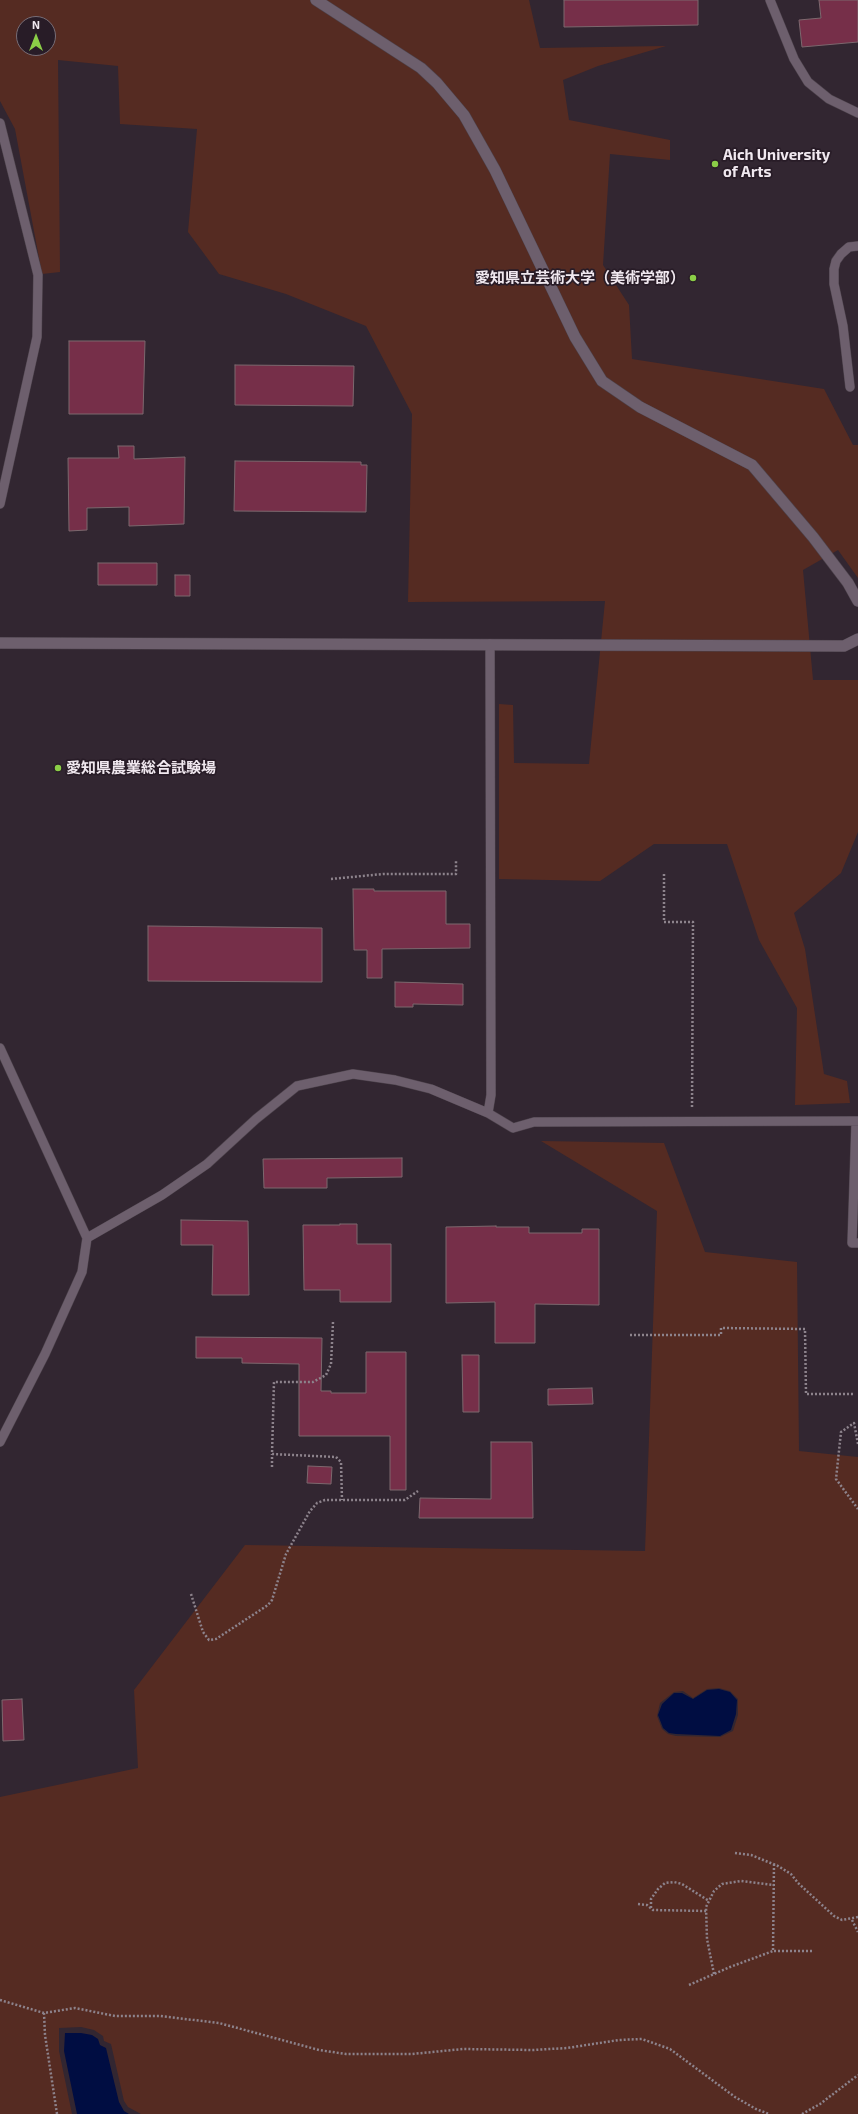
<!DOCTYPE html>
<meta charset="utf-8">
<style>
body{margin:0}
#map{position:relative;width:858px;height:2114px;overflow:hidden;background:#322631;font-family:"Exo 2",sans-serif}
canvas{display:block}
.north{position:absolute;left:16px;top:16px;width:40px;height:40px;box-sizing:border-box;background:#281c27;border:1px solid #786e77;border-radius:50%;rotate:0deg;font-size:11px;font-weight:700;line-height:16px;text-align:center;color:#f0e8ef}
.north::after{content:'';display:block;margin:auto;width:14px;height:18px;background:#8bce47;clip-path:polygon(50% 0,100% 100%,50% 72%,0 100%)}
</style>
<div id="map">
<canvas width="858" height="2114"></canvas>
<div class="north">N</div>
</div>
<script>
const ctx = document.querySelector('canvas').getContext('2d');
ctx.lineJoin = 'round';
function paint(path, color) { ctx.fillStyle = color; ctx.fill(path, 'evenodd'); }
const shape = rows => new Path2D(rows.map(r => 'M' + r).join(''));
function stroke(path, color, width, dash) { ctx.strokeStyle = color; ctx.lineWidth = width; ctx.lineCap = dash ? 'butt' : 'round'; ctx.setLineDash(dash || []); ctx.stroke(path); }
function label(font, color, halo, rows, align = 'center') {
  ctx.font = font + ' "Exo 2","Noto Sans JP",sans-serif'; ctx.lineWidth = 3.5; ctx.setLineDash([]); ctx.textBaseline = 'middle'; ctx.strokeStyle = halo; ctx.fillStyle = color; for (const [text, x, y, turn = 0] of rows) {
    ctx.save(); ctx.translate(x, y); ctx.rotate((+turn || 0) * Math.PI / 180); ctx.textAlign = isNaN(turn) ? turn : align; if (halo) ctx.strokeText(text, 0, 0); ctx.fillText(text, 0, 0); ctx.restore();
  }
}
const green = shape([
 [0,0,529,0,540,48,666,46,598,66,563,80,569,120,670,140,670,160,610,154,603,265,629,305,632,359,824,389,853,445,858,445,858,578,838,550,803,570,813,680,858,680,858,832,841,873,794,913,805,949,824,1074,847,1081,850,1103,795,1105,797,1008,759,940,727,844,654,844,600,881,499,879,499,704,513,705,514,763,589,764,605,601,408,602,412,414,366,326,286,294,219,274,188,232,197,129,120,124,118,66,58,60,60,272,42,274,15,129,0,101],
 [24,24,48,24,48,48,24,48],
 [541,1141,664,1143,705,1252,797,1262,799,1451,858,1457,858,2114,141,2114,128,2107,124,2101,111,2044,104,2041,103,2036,94,2030,81,2027,59,2028,59,2051,72,2114,0,2114,0,1797,138,1768,134,1690,245,1545,645,1551,657,1211],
 [719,1688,730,1691,738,1699,738,1715,733,1731,720,1737,676,1736,668,1734,662,1729,657,1716,660,1703,674,1692,683,1691,693,1698,707,1689]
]);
const water = shape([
 [719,1689,730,1692,737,1700,736,1714,731,1730,720,1736,676,1734,669,1733,663,1728,658,1715,662,1704,674,1693,682,1693,693,1699,707,1690],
 [65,2033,81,2033,92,2035,98,2039,100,2045,106,2048,119,2102,124,2111,129,2114,77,2114,64,2051]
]);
const building = shape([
 [564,0,698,0,698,25,564,27,564,0],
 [819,0,858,0,858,42,802,47,799,20,821,18,819,0],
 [69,341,145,341,143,414,69,414,69,341],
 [235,365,354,366,353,406,235,405,235,365],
 [118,446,134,446,134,459,185,457,184,524,129,526,129,507,87,508,87,530,69,531,68,458,119,458,118,446],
 [235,461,361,462,361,465,367,465,366,512,234,511,235,461],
 [98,563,157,563,157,585,98,585,98,563],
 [175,575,190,575,190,596,175,596,175,575],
 [353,889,374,889,374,891,446,891,446,924,470,924,470,948,382,949,382,978,367,978,367,950,354,950,353,889],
 [148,926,322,928,322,982,148,981,148,926],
 [395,982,463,984,463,1005,413,1004,413,1007,395,1007,395,982],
 [402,1158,402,1177,327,1178,327,1188,264,1188,263,1159,402,1158],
 [181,1220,248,1221,249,1295,212,1295,213,1245,181,1245,181,1220],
 [340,1224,357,1224,357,1244,391,1244,391,1302,340,1302,340,1290,304,1290,303,1225,340,1225,340,1224],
 [496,1226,496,1227,529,1227,529,1233,582,1233,582,1229,599,1229,599,1305,535,1304,535,1343,495,1343,495,1302,446,1303,446,1227,496,1226],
 [196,1337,322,1338,321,1391,331,1391,331,1393,366,1393,366,1352,406,1352,406,1490,390,1490,390,1436,299,1436,299,1364,242,1363,242,1358,196,1358,196,1337],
 [462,1355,479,1355,479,1412,463,1412,462,1355],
 [592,1388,593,1404,548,1405,548,1389,592,1388],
 [491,1442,532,1442,533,1518,419,1518,420,1498,491,1499,491,1442],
 [308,1466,332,1467,331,1484,307,1483,308,1466],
 [22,1699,24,1740,3,1741,2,1700,22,1699]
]);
const path = shape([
 [664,874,664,922,693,922,692,1109],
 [331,879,383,874,456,874,456,861],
 [333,1322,331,1364,326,1375,313,1382,274,1382,272,1454,336,1457,341,1462,342,1500],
 [630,1335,721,1335,721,1328,805,1329,806,1394,853,1394],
 [858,1444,854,1423,841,1432,836,1479,858,1509],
 [272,1467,272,1454],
 [191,1594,203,1632,209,1640,216,1639,268,1605,272,1600,286,1554,310,1511,317,1503,325,1500,405,1500,418,1491],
 [735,1853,751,1855,778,1866,791,1874,798,1883,834,1916,842,1920,858,1917],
 [774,1864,773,1951,813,1951],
 [638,1904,647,1905,653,1910,706,1911],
 [651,1908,651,1899,658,1889,665,1883,674,1882,682,1884,709,1901],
 [852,1920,858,1932],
 [714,1974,707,1939,706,1907,714,1891,722,1884,741,1881,774,1885],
 [689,1985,730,1967,773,1951],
 [0,2000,44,2013],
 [57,2114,45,2035,44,2013,75,2008,115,2016,160,2016,219,2023,319,2050,346,2054,412,2054,463,2049,533,2050,567,2048,619,2040,642,2039,670,2049,735,2097,756,2109,769,2114],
 [802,2114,820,2104,858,2075]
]);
const service = shape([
 [770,0,794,59,808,82,829,99,858,113],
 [0,123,38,275,37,337,0,504],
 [850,387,843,326,834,284,834,269,836,261,841,254,849,247,858,246],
 [0,1048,87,1238,82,1272,45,1354,0,1442],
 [488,1113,491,1095,490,644],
 [856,1122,852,1243,858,1243],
 [87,1238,162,1195,207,1164,256,1119,297,1086,353,1074,395,1080,431,1089,488,1113,513,1128,534,1122,858,1121]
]);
const tertiary = shape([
 [316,0,421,68,437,83,464,115,495,170,575,337,602,381,640,407,752,465,813,537,848,583,858,601],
 [0,643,844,646,858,639]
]);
const markers = [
 [715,164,4,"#8bce47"],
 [693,278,4,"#8bce47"],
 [58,768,4,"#8bce47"]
];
const poiNames = [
 ["Aich University",723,155],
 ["of Arts",723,172],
 ["愛知県立芸術大学（美術学部）",685,278,"right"],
 ["愛知県農業総合試験場",66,768]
];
paint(green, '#552b22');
paint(water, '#000d42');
paint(building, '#762f49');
stroke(building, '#7c686e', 1);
stroke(service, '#4d434c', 10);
stroke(tertiary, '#4d434c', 12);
stroke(path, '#8d838c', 2.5, [2, 2]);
stroke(service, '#6d5f6d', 9);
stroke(tertiary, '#6d5f6d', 11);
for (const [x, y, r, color] of markers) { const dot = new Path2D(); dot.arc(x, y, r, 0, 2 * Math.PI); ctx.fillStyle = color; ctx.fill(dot); stroke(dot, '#281c27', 1.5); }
label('bold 15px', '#f0e8ef', '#281c27', poiNames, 'left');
</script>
